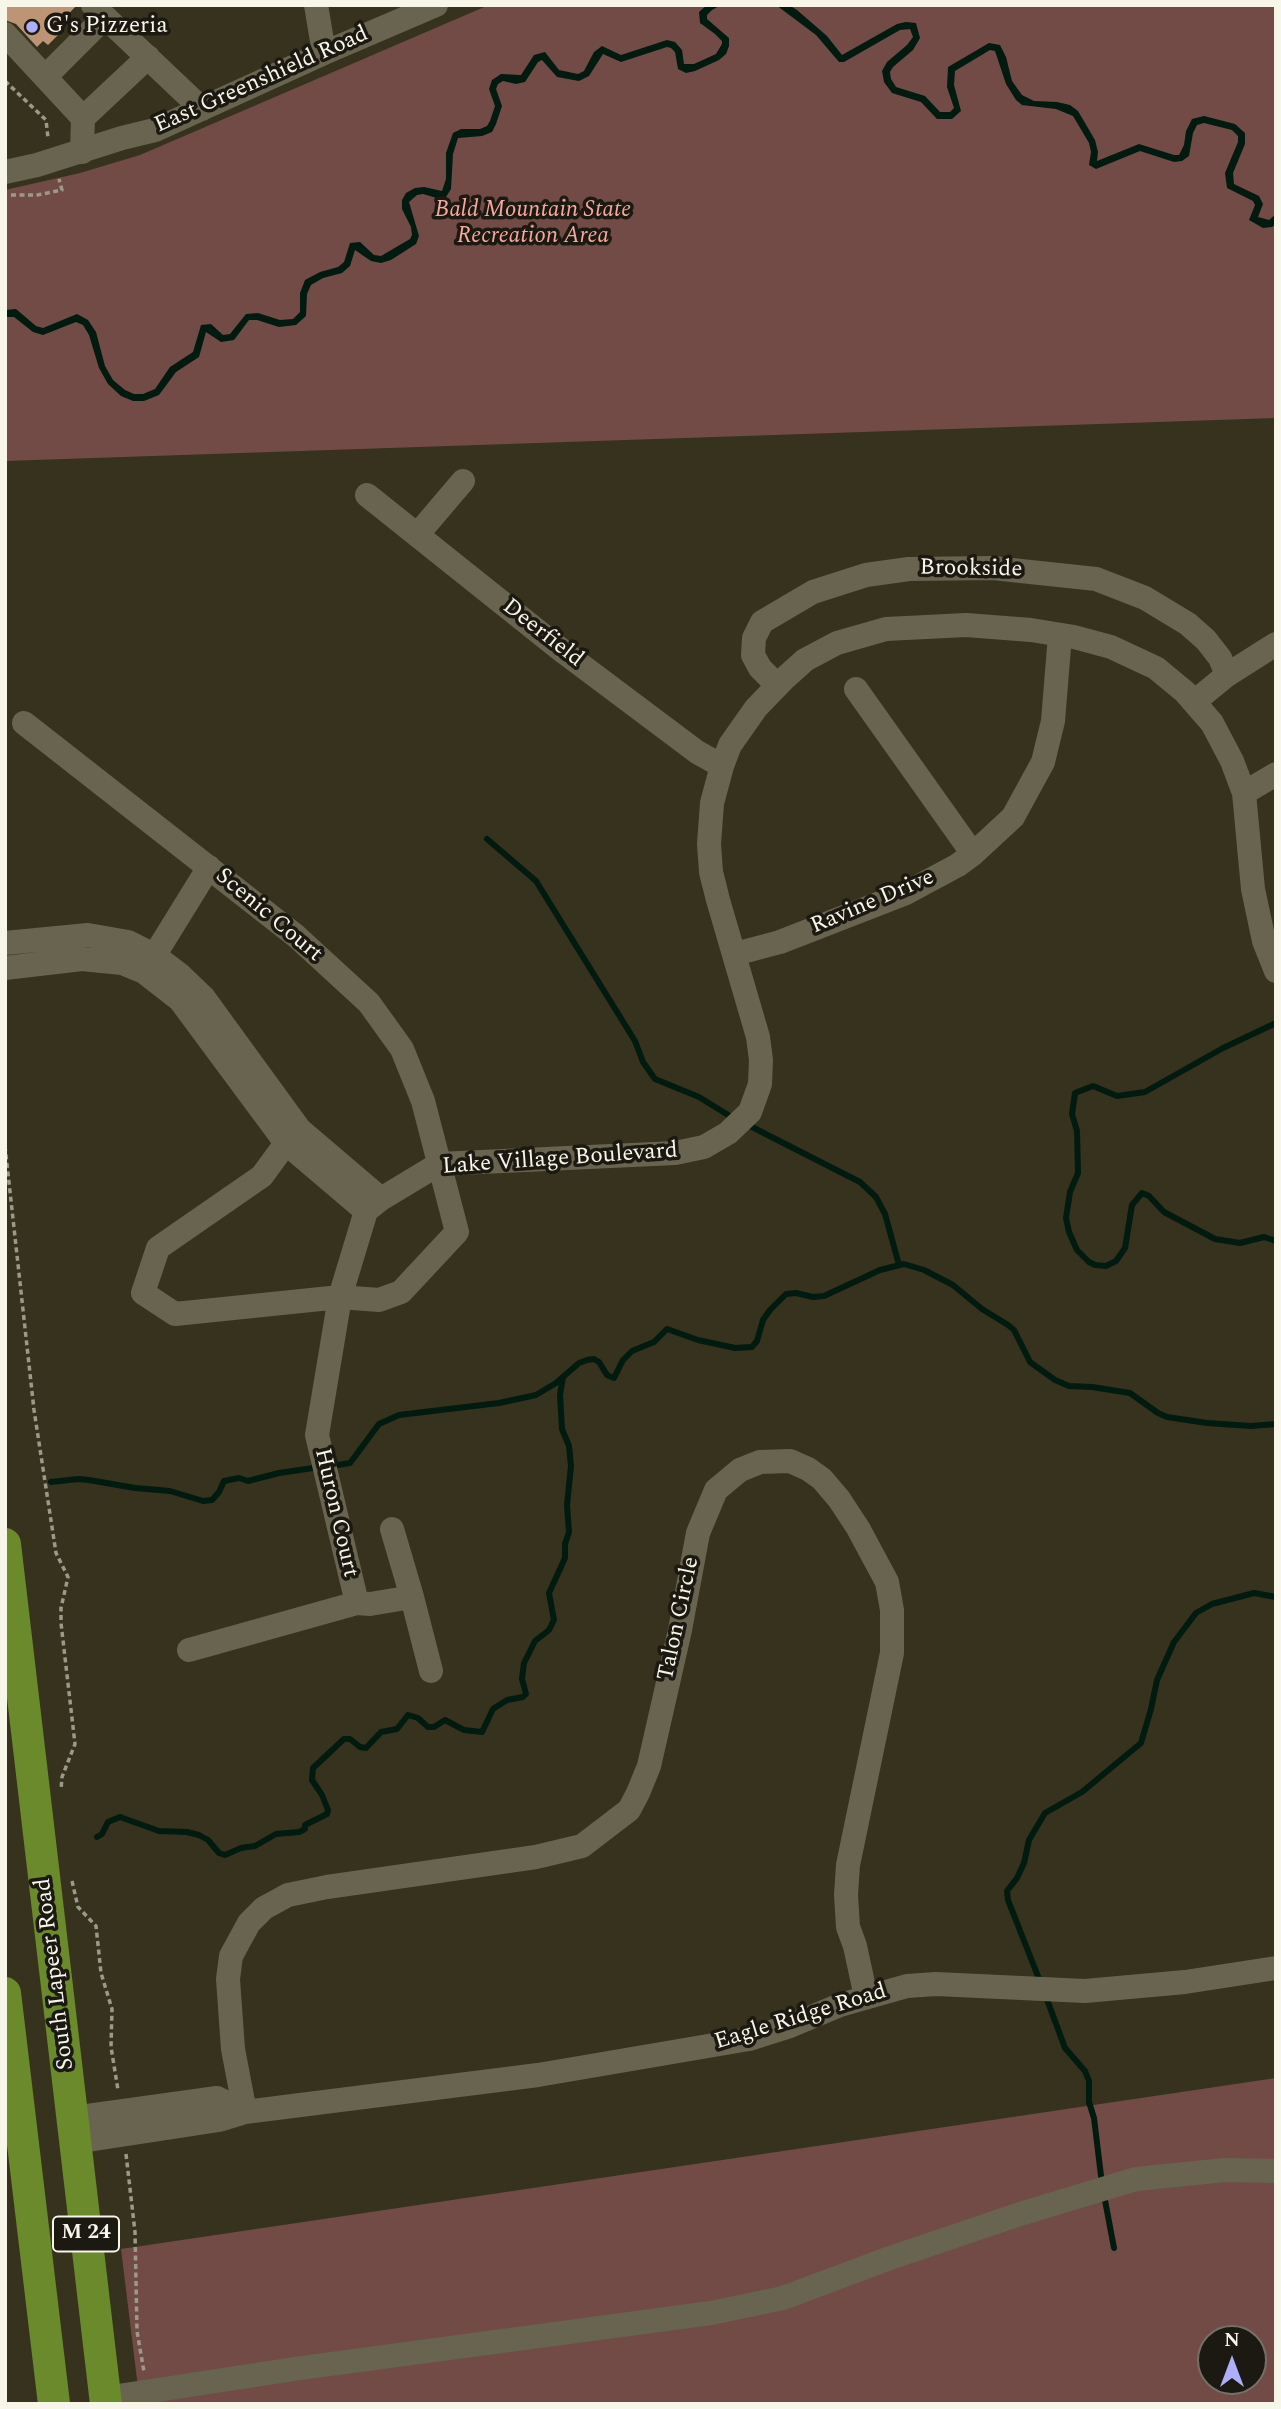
<!DOCTYPE html>
<style>
body{margin:0}
#map{position:relative;width:1281px;height:2409px;overflow:hidden;background:#36321e;font-family:Spectral,serif}
canvas{display:block}
.frame{position:absolute;inset:0;border:7px solid #f8f5e9;pointer-events:none}
.north{position:absolute;left:1197px;top:2325px;width:70px;height:70px;box-sizing:border-box;background:#1b1911;border:2px solid #737167;border-radius:50%;rotate:0deg;font-size:19px;font-weight:700;line-height:28px;text-align:center;color:#f8f5e9}
.north::after{content:'';display:block;margin:auto;width:24px;height:32px;background:#aeaefb;clip-path:polygon(50% 0,100% 100%,50% 72%,0 100%)}
</style>
<div id="map">
<canvas width="1281" height="2409"></canvas>
<div class="frame"></div>
<div class="north">N</div>
</div>
<script>
const ctx = document.querySelector('canvas').getContext('2d');
ctx.lineJoin = 'round';
function paint(path, color) { ctx.fillStyle = color; ctx.fill(path, 'evenodd'); }
const shape = rows => new Path2D(rows.map(r => 'M' + r).join(''));
function stroke(path, color, width, dash) { ctx.strokeStyle = color; ctx.lineWidth = width; ctx.lineCap = dash ? 'butt' : 'round'; ctx.setLineDash(dash || []); ctx.stroke(path); }
function label(font, color, halo, rows, align = 'center') {
  ctx.font = font + ' Spectral,serif'; ctx.lineWidth = 7; ctx.setLineDash([]); ctx.textBaseline = 'middle'; ctx.strokeStyle = halo; ctx.fillStyle = color; for (const [text, x, y, turn = 0] of rows) {
    ctx.save(); ctx.translate(x, y); ctx.rotate((+turn || 0) * Math.PI / 180); ctx.textAlign = isNaN(turn) ? turn : align; if (halo) ctx.strokeText(text, 0, 0); ctx.fillText(text, 0, 0); ctx.restore();
  }
}
const green = shape([
 [489,5,1276,5,1276,418,5,461,5,190,80,173,140,155],
 [1276,2078,1276,2404,140,2404,121,2249],
 [1211,2339,1253,2339,1253,2381,1211,2381]
]);
const water = shape([
 [707,5,721,5,712,10,707,15,707,19,729,38,729,46,726,54,719,60,695,71,686,73,678,69,675,52,671,48,667,47,621,62,603,54,589,76,579,81,557,77,542,60,538,62,525,82,516,84,503,81,498,84,496,89,502,106,496,124,492,132,482,136,458,138,453,154,451,189,446,197,440,199,423,194,417,195,409,202,419,236,416,244,391,260,381,263,371,261,355,250,350,266,342,273,323,278,311,285,307,294,306,316,296,325,279,327,257,320,249,320,234,340,221,342,206,332,199,357,176,372,159,395,144,401,133,401,121,396,108,384,99,368,89,335,83,325,76,322,43,335,33,332,14,317,5,317,5,310,16,309,36,326,43,328,77,314,88,320,96,332,105,366,113,380,125,390,134,394,143,394,155,389,170,367,193,352,201,325,211,324,223,335,230,334,246,314,258,313,280,320,293,319,300,312,300,293,305,280,320,272,338,267,344,262,350,243,360,242,374,255,381,256,410,239,412,235,411,227,402,209,402,200,406,193,415,188,424,187,442,191,446,179,446,153,453,133,461,129,480,129,487,126,490,121,495,106,489,89,492,80,501,74,521,75,534,55,545,52,559,70,578,74,584,71,594,52,602,46,621,55,667,40,675,42,682,50,684,64,694,64,716,54,722,44,722,41,715,34,700,23,699,12],
 [776,5,789,5,797,10,827,36,842,55,897,24,906,22,916,23,920,38,913,50,893,67,890,72,891,79,896,87,925,96,940,112,950,112,954,108,947,87,948,67,989,43,1000,45,1006,57,1012,81,1022,95,1034,101,1057,102,1070,105,1078,111,1095,140,1098,152,1097,161,1139,144,1174,155,1179,155,1184,145,1186,131,1192,119,1204,116,1235,124,1245,133,1245,144,1233,173,1234,184,1259,196,1263,204,1258,217,1269,220,1276,214,1276,224,1272,227,1263,228,1249,220,1255,205,1253,201,1227,188,1225,173,1238,142,1238,136,1232,130,1204,123,1197,125,1193,133,1189,156,1182,161,1174,162,1140,151,1096,169,1089,165,1091,152,1089,143,1073,116,1056,109,1022,105,1016,100,1006,84,995,51,990,50,955,71,954,85,961,111,952,119,937,119,921,102,892,93,884,82,882,71,887,62,907,45,913,37,910,29,900,30,844,62,839,62,816,35]
]);
const stream = shape([
 [487,839,536,881,635,1041,643,1062,655,1079,699,1097,733,1118],
 [1276,1023,1223,1048,1145,1092,1117,1096,1093,1086,1075,1093,1072,1114,1077,1131,1078,1173,1070,1192,1066,1218,1069,1232,1077,1250,1089,1262,1095,1265,1106,1266,1116,1261,1125,1248,1132,1205,1142,1193,1149,1196,1164,1212,1215,1239,1240,1243,1264,1237,1276,1241],
 [746,1124,860,1182,876,1197,885,1214,899,1265],
 [331,1466,350,1463,379,1424,399,1415,499,1403,536,1395,556,1383,579,1363,587,1360,594,1359,599,1362,607,1375,614,1378,623,1360,632,1351,654,1342,667,1329,698,1340,735,1348,752,1347,757,1341,763,1320,770,1310,786,1294,796,1293,813,1297,824,1296,880,1270,904,1264,924,1270,953,1285,982,1309,1008,1325,1014,1330,1030,1362,1055,1380,1069,1386,1092,1387,1130,1393,1158,1413,1167,1417,1207,1423,1251,1426,1276,1424],
 [51,1482,78,1479,89,1480,135,1488,170,1491,203,1501,212,1500,219,1492,224,1481,239,1478,248,1481,279,1473,320,1467],
 [97,1837,102,1834,108,1822,120,1817,159,1831,187,1832,199,1835,208,1840,219,1853,225,1855,241,1848,255,1846,276,1834,299,1832,305,1829,305,1825,327,1814,328,1810,322,1795,312,1780,313,1768,344,1739,350,1739,360,1747,366,1748,381,1732,397,1729,408,1715,418,1718,428,1727,434,1727,445,1720,464,1730,482,1732,493,1709,507,1700,523,1697,526,1694,522,1679,524,1663,535,1641,549,1630,554,1620,549,1593,565,1558,565,1544,569,1532,567,1505,571,1466,569,1446,562,1429,560,1395,563,1377],
 [1041,1984,1008,1900,1007,1891,1017,1878,1024,1863,1029,1840,1045,1813,1082,1792,1141,1743,1151,1709,1157,1680,1174,1642,1196,1613,1212,1604,1254,1593,1276,1597],
 [1045,1994,1065,2048,1085,2071,1089,2081,1089,2102,1094,2118,1102,2184],
 [1104,2195,1114,2248]
]);
const building = shape([
 [5,5,77,5,54,29,59,34,48,45,43,41,37,47,16,24,5,20]
]);
const path = shape([
 [5,81,46,120,48,138],
 [11,195,37,195,62,190,59,179],
 [5,1146,34,1410,56,1553,68,1577,61,1608,61,1623,75,1744,62,1777,61,1790],
 [72,1881,78,1907,96,1926,101,1973,112,2009,111,2047,118,2090],
 [126,2154,135,2232,137,2331,144,2372]
]);
const minor = shape([
 [316,5,324,53],
 [105,17,202,109],
 [5,34,83,118,82,152],
 [46,76,105,17,93,5],
 [83,118,148,57],
 [5,172,37,165,122,138,155,130,324,53,436,5],
 [367,495,565,653,697,752,722,766],
 [417,535,463,481],
 [777,685,760,668,753,655,754,638,762,622,813,592,866,575,909,569,993,568,1096,579,1145,598,1188,624,1206,640,1220,658,1227,675],
 [856,689,973,854],
 [1194,702,1227,675,1276,644],
 [24,723,296,936,369,1003,402,1049,423,1101,457,1232,401,1292,379,1300,340,1297,175,1314,143,1293,158,1248,262,1176,286,1143,300,1130],
 [1244,793,1276,774],
 [5,943,88,935,128,942,154,955,179,974,204,998,300,1130,381,1199],
 [735,954,780,942,906,893,958,865,973,854,1013,817,1043,762,1053,721,1060,635],
 [5,968,82,959,122,963,144,972,180,1000,286,1143,366,1211],
 [146,969,209,867],
 [366,1211,381,1199,439,1164,675,1153,704,1147,728,1133,750,1112,760,1084,761,1060,758,1037,718,900,711,872,709,844,712,803,722,766,730,745,756,708,785,678,805,660,837,643,886,629,966,625,1031,630,1074,637,1111,647,1156,668,1185,692,1212,723,1232,761,1244,793,1253,889,1264,941,1276,971],
 [412,1597,431,1671],
 [357,1603,370,1604,412,1597,392,1529],
 [189,1650,357,1603,317,1435,340,1297,366,1211],
 [245,2112,233,2049,228,1979,231,1956,249,1923,264,1908,288,1895,327,1887,536,1857,582,1846,629,1810,638,1793,649,1766,680,1630,698,1533,716,1490,740,1470,760,1462,790,1461,808,1469,822,1479,839,1499,858,1528,887,1582,892,1610,892,1653,848,1865,846,1895,848,1927,855,1946,866,1997],
 [73,2118,217,2098,245,2112],
 [75,2142,219,2120,245,2112,538,2075,749,2039,790,2026,840,2005,907,1986,936,1984,1085,1991,1185,1982,1276,1968],
 [105,2398,301,2368,711,2313,783,2298,890,2258,1020,2214,1136,2179,1225,2170,1276,2171]
]);
const major = shape([
 [5,1544,106,2404],
 [5,1993,54,2404]
]);
const markers = [
 [32,27,7,"#aeaefb"]
];
const shields = [
 [86,2234,66]
];
const shieldNames = [
 ["M 24",86,2234]
];
const poiNames = [
 ["G's Pizzeria",46,27]
];
const streetNames = [
 ["East Greenshield Road",262,81,-24],
 ["Brookside",971,570,1],
 ["Deerfield",542,634,38],
 ["Ravine Drive",873,903,-23],
 ["Scenic Court",268,916,40],
 ["Lake Village Boulevard",560,1160,-4],
 ["Huron Court",335,1513,77],
 ["Talon Circle",680,1619,-78],
 ["South Lapeer Road",56,1974,-97],
 ["Eagle Ridge Road",801,2018,-17]
];
const parkNames = [
 ["Bald Mountain State",533,211],
 ["Recreation Area",533,237]
];
paint(green, '#724b47');
paint(water, '#011b11');
stroke(stream, '#011b11', 6);
paint(building, '#be9574');
stroke(path, '#9c9989', 3.5, [5, 3.5]);
stroke(minor, '#69644f', 24);
stroke(major, '#6a8a2b', 32);
for (const [x, y, r, color] of markers) { const dot = new Path2D(); dot.arc(x, y, r, 0, 2 * Math.PI); ctx.fillStyle = color; ctx.fill(dot); stroke(dot, '#1b1911', 2.5); }
for (const [x, y, w] of shields) { const box = new Path2D(); box.roundRect(x - w / 2, y - 17.5, w, 35, 5); ctx.fillStyle = '#1b1911'; ctx.fill(box); stroke(box, '#f8f5e9', 2); }
label('bold 21px', '#f8f5e9', null, shieldNames);
label('23px', '#f8f5e9', '#1b1911', poiNames, 'left');
label('23px', '#f8f5e9', '#1b1911', streetNames);
label('italic 23px', '#f8a89e', '#1b1911', parkNames);
</script>
